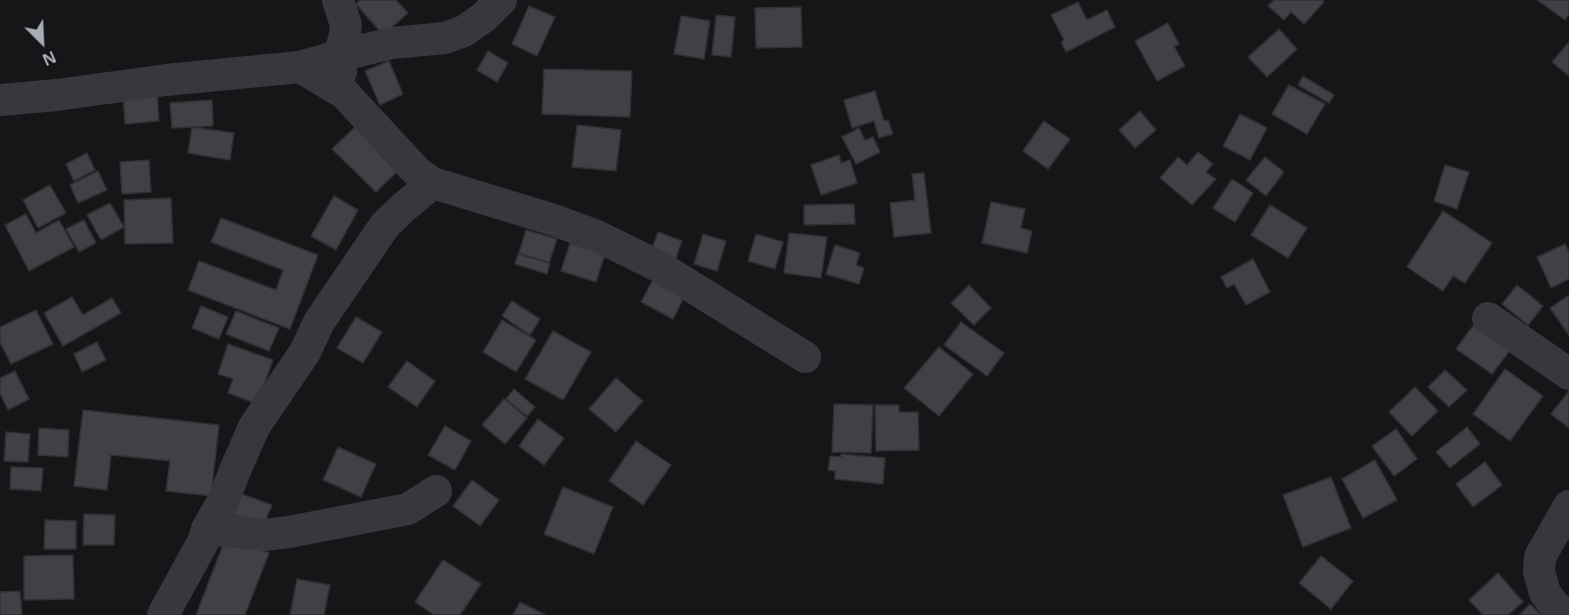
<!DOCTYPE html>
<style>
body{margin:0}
#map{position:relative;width:1569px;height:615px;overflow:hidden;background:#161618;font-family:"Open Sans",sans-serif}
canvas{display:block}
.north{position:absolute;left:12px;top:12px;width:60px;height:60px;-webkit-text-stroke:4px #111113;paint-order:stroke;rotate:156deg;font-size:16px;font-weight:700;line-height:24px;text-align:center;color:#a8adb8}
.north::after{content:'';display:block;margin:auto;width:21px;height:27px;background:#a8adb8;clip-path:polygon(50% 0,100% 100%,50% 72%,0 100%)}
</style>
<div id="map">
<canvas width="1569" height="615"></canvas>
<div class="north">N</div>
</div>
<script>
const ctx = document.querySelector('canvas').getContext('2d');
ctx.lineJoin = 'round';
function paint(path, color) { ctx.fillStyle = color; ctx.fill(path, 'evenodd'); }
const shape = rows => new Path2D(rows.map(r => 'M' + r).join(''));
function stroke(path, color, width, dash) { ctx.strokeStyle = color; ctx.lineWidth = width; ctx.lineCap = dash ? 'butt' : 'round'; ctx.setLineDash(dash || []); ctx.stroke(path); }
const building = shape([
 [360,0,396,0,408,13,383,35,356,4,360,0],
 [1274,0,1322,0,1324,2,1304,24,1291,12,1284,20,1268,6,1274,0],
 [1537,0,1569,0,1569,14,1565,20,1537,0],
 [1078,2,1087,20,1107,10,1115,27,1066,52,1061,42,1064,40,1051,15,1078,2],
 [529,6,555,17,537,56,512,44,529,6],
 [801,7,802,47,756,48,755,8,801,7],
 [716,15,735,17,731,57,712,55,716,15],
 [681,16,710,21,704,59,674,54,681,16],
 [1168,23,1179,44,1174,46,1185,66,1157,81,1135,41,1168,23],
 [1279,29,1297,49,1267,77,1248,57,1279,29],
 [1569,42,1569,76,1552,62,1569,42],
 [488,51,508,63,497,82,477,70,488,51],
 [389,61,403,94,380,105,365,71,389,61],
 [544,69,632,71,630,117,542,114,544,69],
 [1303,76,1334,95,1329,103,1298,85,1303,76],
 [1289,85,1325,104,1307,134,1272,114,1289,85],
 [157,90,159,121,125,124,123,94,157,90],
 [875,91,884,121,888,120,893,134,879,138,874,121,852,128,844,100,875,91],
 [212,100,213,126,172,128,170,103,212,100],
 [1140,111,1156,130,1135,148,1119,130,1140,111],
 [1240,114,1267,128,1250,160,1223,146,1240,114],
 [1044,121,1070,139,1048,169,1023,151,1044,121],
 [577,125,621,130,616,171,572,167,577,125],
 [356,126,399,170,376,192,332,149,356,126],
 [192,127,234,133,230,160,188,153,192,127],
 [859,128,865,140,873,137,880,152,856,164,842,137,859,128],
 [1198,152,1213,164,1206,172,1216,179,1192,205,1160,178,1178,157,1187,165,1198,152],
 [87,153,95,170,74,181,66,164,87,153],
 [839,155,841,163,850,160,857,183,821,195,811,165,839,155],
 [1265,157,1284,172,1266,196,1246,180,1265,157],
 [149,160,151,192,122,194,120,162,149,160],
 [1445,165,1469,172,1457,209,1434,201,1445,165],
 [98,171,107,190,78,203,70,185,98,171],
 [924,173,931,233,894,237,890,203,915,200,912,174,924,173],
 [1232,179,1253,193,1235,222,1213,208,1232,179],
 [50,185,66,213,38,228,23,200,50,185],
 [334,196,358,210,336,250,311,236,334,196],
 [171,198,173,243,125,244,124,200,171,198],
 [991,202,1025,209,1021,228,1032,231,1027,253,982,243,991,202],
 [110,203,124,227,101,240,87,215,110,203],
 [854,204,855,224,804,225,804,205,854,204],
 [1270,205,1307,228,1288,258,1251,235,1270,205],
 [1443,211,1492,243,1465,283,1453,276,1443,291,1407,267,1443,211],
 [26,214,36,233,59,220,74,247,29,271,5,225,26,214],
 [221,218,318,255,290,329,188,290,199,261,276,290,283,270,211,242,221,218],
 [84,220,96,243,79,252,66,229,84,220],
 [526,230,557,239,549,263,519,253,526,230],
 [658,232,682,241,674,263,650,254,658,232],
 [789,233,827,237,821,278,784,273,789,233],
 [703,234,726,241,717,271,694,264,703,234],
 [756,234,783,242,775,269,748,261,756,234],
 [570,243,605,254,596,282,561,271,570,243],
 [1565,244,1569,252,1569,279,1551,288,1537,257,1565,244],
 [835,245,860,253,856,265,864,268,859,284,826,274,835,245],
 [518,254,550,263,547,274,515,264,518,254],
 [1253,259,1270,292,1246,305,1234,284,1227,288,1221,277,1253,259],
 [655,276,686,293,673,319,641,302,655,276],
 [969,285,991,308,974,325,951,303,969,285],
 [1517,285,1543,306,1528,325,1502,304,1517,285],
 [1569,295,1569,335,1550,308,1569,295],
 [72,297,83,315,112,298,121,313,63,346,44,313,72,297],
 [512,301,540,319,530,335,502,316,512,301],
 [201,306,228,317,219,339,192,328,201,306],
 [36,310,53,344,11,364,0,342,0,327,36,310],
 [236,311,279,328,269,351,226,334,236,311],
 [356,317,382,332,363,363,337,348,356,317],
 [1478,319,1514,345,1492,374,1456,349,1478,319],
 [502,320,536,340,516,372,483,352,502,320],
 [961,322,1004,353,987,376,944,345,961,322],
 [553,331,591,352,563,400,525,379,553,331],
 [97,342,106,360,82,372,74,354,97,342],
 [228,344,273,360,257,404,228,393,233,379,218,374,228,344],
 [939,347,973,374,939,416,904,388,939,347],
 [407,361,435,381,417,407,388,387,407,361],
 [1505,369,1543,396,1510,441,1473,414,1505,369],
 [1445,370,1467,390,1449,407,1428,387,1445,370],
 [15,371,29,399,8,410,0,393,0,378,15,371],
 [616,378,643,401,616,432,589,409,616,378],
 [1415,387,1438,411,1412,436,1389,412,1415,387],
 [514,389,535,407,527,416,506,399,514,389],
 [1569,391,1569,428,1551,414,1569,391],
 [504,399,527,418,505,444,482,425,504,399],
 [834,404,873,405,871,453,832,452,834,404],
 [875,405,899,405,899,412,918,412,919,450,876,451,875,405],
 [83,410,219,425,211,496,166,491,170,461,111,455,107,490,74,486,83,410],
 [538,419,564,438,544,465,519,446,538,419],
 [445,426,471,441,455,470,428,455,445,426],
 [1467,427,1480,444,1450,468,1436,452,1467,427],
 [39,428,69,430,68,457,38,455,39,428],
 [1396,429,1417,459,1394,476,1372,446,1396,429],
 [6,432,30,434,28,462,4,461,6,432],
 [636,441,671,465,643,505,609,481,636,441],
 [338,447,376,464,361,497,323,480,338,447],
 [841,454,885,458,883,484,835,479,835,471,828,470,830,456,841,457,841,454],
 [1375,460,1397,500,1363,518,1342,479,1375,460],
 [1485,462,1502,485,1473,507,1456,484,1485,462],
 [11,467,43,468,41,491,10,489,11,467],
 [1331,477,1351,528,1303,547,1283,495,1331,477],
 [472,480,499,500,480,526,453,506,472,480],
 [563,487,613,507,594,554,544,534,563,487],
 [239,493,272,505,263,526,230,513,239,493],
 [84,514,115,515,114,545,83,545,84,514],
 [45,520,76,521,76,549,44,549,45,520],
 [226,537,269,553,245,615,196,615,226,537],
 [73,555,74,599,24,600,24,556,73,555],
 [1321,556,1353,581,1331,609,1299,583,1321,556],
 [443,560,481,584,460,615,434,615,415,602,443,560],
 [1498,573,1523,602,1508,615,1483,615,1469,600,1498,573],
 [297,579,330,585,324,615,290,615,297,579],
 [20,591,22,615,0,615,0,592,20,591],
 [520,602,546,615,513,615,520,602],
 [1530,604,1541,615,1519,615,1530,604]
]);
const minor = shape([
 [338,0,346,25,345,35,339,56,341,72],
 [300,67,344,93,418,173,433,183,554,220,597,236,660,267,805,357],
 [0,100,57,95,166,80,300,67,339,56,392,43,445,38,464,31,484,17,501,0],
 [1488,318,1569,374],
 [207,529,264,535,289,532,408,509,436,491],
 [163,615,204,540,207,529,223,501,237,466,254,427,305,352,319,322,385,225,405,206,433,183],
 [1562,615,1545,593,1539,572,1540,557,1569,506]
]);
paint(building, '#404145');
stroke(building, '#303034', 1.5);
stroke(minor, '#37383d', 32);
</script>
